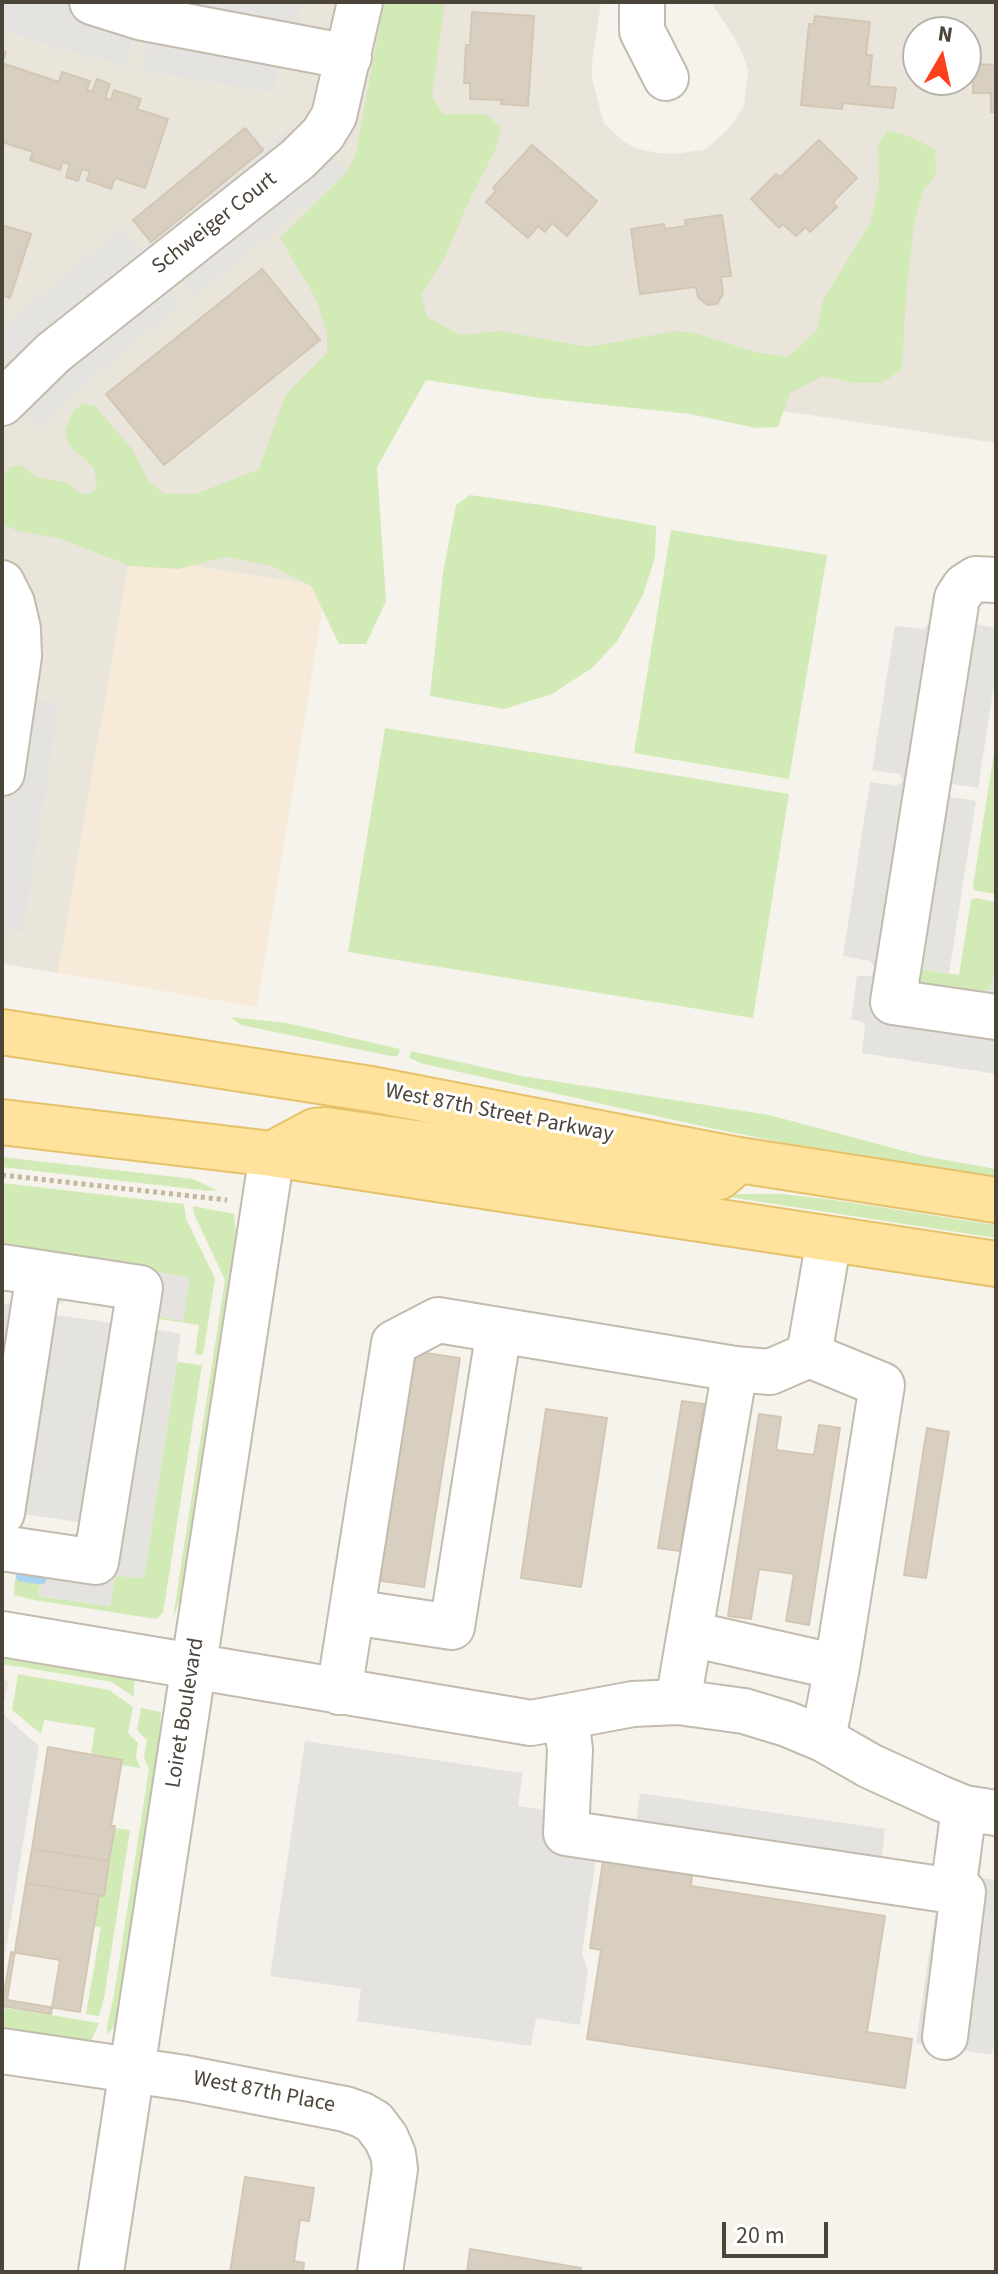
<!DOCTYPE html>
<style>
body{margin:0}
#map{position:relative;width:998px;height:2274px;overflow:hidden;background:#f6f3ec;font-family:"Source Sans 3",sans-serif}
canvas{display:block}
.frame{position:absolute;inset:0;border:4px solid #4b4439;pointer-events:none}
.north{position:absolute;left:902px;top:16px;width:80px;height:80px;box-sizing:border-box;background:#fff;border:2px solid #b7b4b0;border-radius:50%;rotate:9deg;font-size:22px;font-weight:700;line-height:32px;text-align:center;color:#4b4439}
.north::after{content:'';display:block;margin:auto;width:28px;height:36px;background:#fc3f1d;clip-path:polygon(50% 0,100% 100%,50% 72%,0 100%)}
.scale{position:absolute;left:722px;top:2222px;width:106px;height:36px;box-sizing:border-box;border:4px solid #4b4439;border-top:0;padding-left:10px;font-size:24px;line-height:28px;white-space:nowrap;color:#4b4439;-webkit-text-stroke:6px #fff;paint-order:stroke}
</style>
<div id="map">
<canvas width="998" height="2274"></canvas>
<div class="frame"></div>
<div class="north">N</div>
<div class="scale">20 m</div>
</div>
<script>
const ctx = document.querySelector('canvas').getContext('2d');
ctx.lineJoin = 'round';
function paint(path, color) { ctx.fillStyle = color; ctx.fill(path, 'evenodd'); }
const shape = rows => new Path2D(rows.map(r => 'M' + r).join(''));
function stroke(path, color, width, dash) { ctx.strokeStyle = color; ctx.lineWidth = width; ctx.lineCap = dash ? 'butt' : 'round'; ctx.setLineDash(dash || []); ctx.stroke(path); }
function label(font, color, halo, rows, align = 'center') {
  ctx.font = font + ' "Source Sans 3",sans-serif'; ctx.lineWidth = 6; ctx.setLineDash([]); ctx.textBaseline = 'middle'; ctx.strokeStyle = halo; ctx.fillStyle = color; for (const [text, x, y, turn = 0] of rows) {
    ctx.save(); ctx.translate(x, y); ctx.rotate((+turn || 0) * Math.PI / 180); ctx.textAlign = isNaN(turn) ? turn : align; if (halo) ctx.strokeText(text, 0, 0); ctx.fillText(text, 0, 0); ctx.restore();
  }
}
const residential = shape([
 [2,2,601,2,592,62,592,79,604,123,624,142,639,149,658,153,675,154,702,150,709,147,733,124,744,105,748,70,744,58,738,44,711,2,996,2,996,443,366,348,326,587,130,556,58,973,2,964],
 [918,32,966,32,966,80,918,80]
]);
const commercial = shape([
 [130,556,326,587,257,1007,58,973]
]);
const green = shape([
 [384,2,445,2,432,96,443,114,486,114,501,128,496,148,468,203,445,257,421,295,427,317,460,335,500,331,588,347,675,331,695,333,755,352,788,357,817,330,823,300,870,223,879,185,878,144,888,130,916,139,935,150,936,174,923,191,914,223,906,297,902,369,882,383,856,383,823,376,790,393,778,427,756,428,690,414,540,398,426,380,377,467,386,601,366,644,339,644,311,586,272,566,226,557,178,569,131,566,58,538,18,531,4,525,4,476,11,466,21,465,36,477,69,483,79,493,91,494,97,486,94,468,68,444,65,430,74,410,84,403,95,406,132,449,148,480,164,494,195,494,259,469,285,396,327,352,327,332,316,299,280,238,348,171,356,153],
 [470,495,548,506,656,526,655,557,643,595,618,640,592,668,552,694,504,709,430,696,443,573,456,505],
 [671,530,827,555,789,779,634,753],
 [385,728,789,794,753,1018,348,952],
 [996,740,996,894,977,891,974,890,973,886],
 [976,898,996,902,996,967,991,987,983,994,918,986,916,973,920,969,959,975,971,900],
 [230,1017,287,1023,400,1049,398,1056,391,1056,241,1025],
 [411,1051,522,1076,769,1115,923,1156,996,1169,996,1177,785,1143,710,1128,424,1064,409,1058],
 [2,1157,193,1179,217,1190,209,1191,2,1167],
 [2,1183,184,1204,186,1219,215,1278,203,1355,195,1354,199,1325,153,1318,157,1316,183,1321,189,1277,2,1249],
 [729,1194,782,1194,827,1199,996,1225,996,1238,729,1197],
 [193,1206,234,1214,236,1233,180,1599,173,1618,225,1280,194,1214],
 [177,1362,202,1365,163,1613,156,1619,34,1600,14,1595,15,1579,40,1583,39,1596,110,1606,115,1576,144,1577],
 [2,1658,131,1679,134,1680,134,1697,112,1682,2,1664],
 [18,1674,109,1690,133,1707,128,1733,138,1743,136,1757,140,1768,122,1765,122,1760,91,1755,95,1728,44,1720,41,1734,12,1710],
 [141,1708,161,1712,159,1740,117,2021,108,2035,107,2027,114,1995,149,1769,144,1758,147,1740,137,1730],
 [114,1828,130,1830,104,1998,99,2016,86,2014,101,1927,94,1926,99,1895,104,1895],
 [5,2008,57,2016,99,2023,91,2041,19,2031,2,2026,2,2012,4,2012]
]);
const parking = shape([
 [2,2,302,2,289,64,281,65,278,68,274,92,143,71,147,45,140,40,135,41,131,44,127,66,50,46,2,30],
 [246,127,263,145,267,146,287,131,331,156,348,171,195,296,179,277,166,283,183,306,125,349,40,426,2,388,2,328,121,229,138,248,146,246,148,236,134,218],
 [978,557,996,560,996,604,987,603,979,606,973,615,973,621,976,624,996,628,996,673,978,788,953,784,948,785,947,793,951,797,976,801,949,973,920,969,916,984,983,994,991,987,996,967,996,1074,862,1053,865,1026,863,1022,851,1019,857,976,872,976,874,967,870,961,843,956,870,782,896,786,903,781,899,774,872,770,895,626,924,629,928,624,933,594,943,574,954,565],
 [2,694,59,703,23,933,2,929],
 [23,1252,190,1277,183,1321,157,1316,154,1329,181,1334,144,1578,115,1576,110,1606,39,1596,42,1572,39,1566,44,1531,73,1535,80,1529,78,1522,2,1511,2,1304,13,1304],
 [66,1300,108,1305,114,1310,113,1322,111,1323,57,1315,57,1305],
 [2,1680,8,1681,3,1709,6,1717,39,1746,2,1973],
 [305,1741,523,1773,518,1806,636,1824,640,1793,885,1829,881,1863,996,1880,996,2025,992,2055,916,2043,937,1901,597,1851,582,1953,588,1971,580,2025,536,2018,531,2046,357,2021,361,1989,270,1976]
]);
const stream = shape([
 [21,1576,41,1579]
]);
const building = shape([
 [472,12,534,16,528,106,501,104,502,100,470,99,470,83,464,83,466,45,470,45,472,12],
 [815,16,870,22,866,55,872,55,869,86,896,88,893,108,843,103,842,109,801,105,809,24,814,24,815,16],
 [2,51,6,52,2,63,59,82,62,72,90,81,87,90,92,92,97,79,110,84,105,98,111,100,114,90,141,99,137,109,168,119,145,188,115,178,111,189,87,180,90,171,82,169,78,181,66,177,70,164,62,162,60,170,30,160,33,152,2,142,2,51],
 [973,64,996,65,996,112,991,112,991,93,973,93,973,64],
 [245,128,263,150,151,242,133,220,245,128],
 [819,140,857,178,833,202,837,207,810,232,806,227,796,236,783,224,779,228,751,199,776,174,780,177,819,140],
 [532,145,597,201,567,236,552,223,545,232,538,226,528,238,486,202,496,191,493,188,532,145],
 [722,215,731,276,721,277,723,294,717,304,707,305,698,297,696,287,640,294,631,229,664,224,665,229,686,226,685,220,722,215],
 [2,225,31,234,10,298,2,295,2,225],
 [262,269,320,340,164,465,106,394,262,269],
 [412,1351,460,1358,424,1587,376,1580,412,1351],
 [682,1401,704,1404,680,1551,658,1548,682,1401],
 [546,1409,607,1418,581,1587,521,1578,546,1409],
 [759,1414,781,1417,776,1450,814,1455,819,1425,840,1428,809,1625,786,1621,794,1574,759,1569,751,1619,728,1616,759,1414],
 [927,1428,949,1432,926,1578,904,1575,927,1428],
 [48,1747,122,1760,111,1826,115,1826,109,1861,32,1849,48,1747],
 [32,1849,109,1861,104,1896,26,1883,32,1849],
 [603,1861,692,1875,691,1886,885,1916,867,2032,912,2039,905,2088,587,2039,601,1950,590,1948,603,1861],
 [26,1883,99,1895,80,2012,7,2000,26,1883],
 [11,1952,60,1960,51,2014,2,2006,11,1952],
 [245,2177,314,2188,309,2221,300,2220,294,2261,304,2263,303,2272,230,2272,245,2177],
 [470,2249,581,2268,580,2272,467,2272,470,2249]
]);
const path = shape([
 [2,1175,227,1200]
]);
const minor = shape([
 [92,2,143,18,349,57],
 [642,2,642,31,666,78],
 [2,403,53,353,298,159,323,134,334,116,360,2],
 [996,580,976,579,965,586,957,598,893,1002,996,1017],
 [2,583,12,603,18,629,19,656,2,773],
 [2,1267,140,1288,96,1562,2,1548],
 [809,1355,882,1385,837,1667,823,1739],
 [2,1513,39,1273],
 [352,1612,452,1627,499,1330],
 [2,1634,531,1723,633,1704,678,1702,744,1711,787,1724,823,1739,870,1766,940,1798,964,1808,996,1813],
 [691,1634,837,1667],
 [339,1692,394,1343,438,1320,735,1369],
 [678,1702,735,1369,770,1372,809,1355,829,1239],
 [566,1717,570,1750,566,1833,953,1891],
 [945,2037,963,1892,953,1891,964,1808],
 [2,2051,185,2078,345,2109,362,2115,374,2122,386,2138,393,2154,395,2169,380,2272],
 [101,2272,272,1154]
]);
const major = shape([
 [2,1032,371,1089,739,1160,996,1200],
 [2,1122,272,1154,996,1264],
 [272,1154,315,1131,326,1130,670,1180,698,1182,719,1177,738,1161]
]);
const streetNames = [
 ["Schweiger Court",215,224,-38],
 ["West 87th Street Parkway",499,1114,11],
 ["Loiret Boulevard",186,1713,-81],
 ["West 87th Place",264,2093,11]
];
paint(residential, '#eae5da');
paint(commercial, '#f7ead8');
paint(green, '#d2eab5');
paint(parking, '#e5e3e0');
stroke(stream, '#a9d4f2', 11);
paint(building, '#d8cfc1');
stroke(building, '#d3c7b4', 2);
stroke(minor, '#c2bbae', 48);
stroke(major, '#e6c16a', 48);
stroke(path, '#c4b79f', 5, [4, 4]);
stroke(minor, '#fff', 44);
stroke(major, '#ffe39c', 44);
label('22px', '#4b4439', '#fff', streetNames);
</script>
